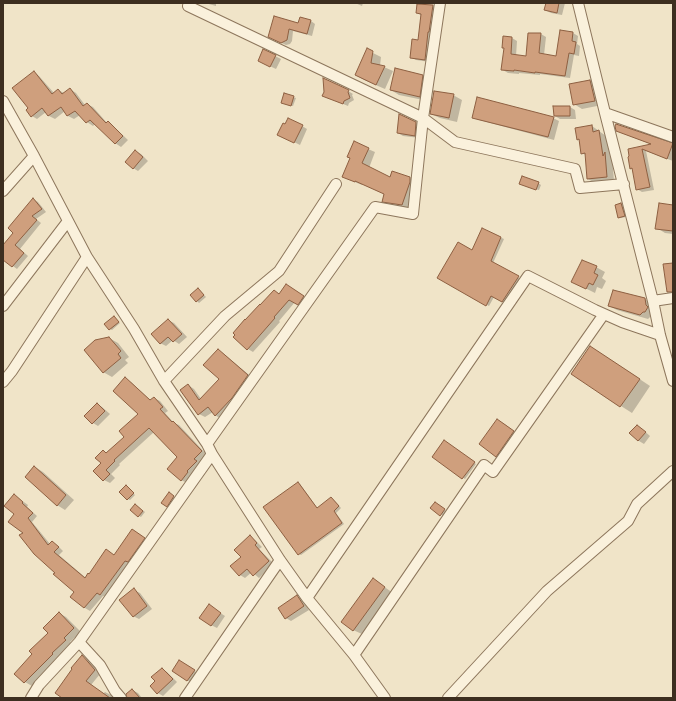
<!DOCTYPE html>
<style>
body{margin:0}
#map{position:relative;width:676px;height:701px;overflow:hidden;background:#f0e4c8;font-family:Spectral,serif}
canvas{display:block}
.frame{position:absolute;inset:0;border:4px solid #3d2e20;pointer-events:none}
</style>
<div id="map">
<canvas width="676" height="701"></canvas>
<div class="frame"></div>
</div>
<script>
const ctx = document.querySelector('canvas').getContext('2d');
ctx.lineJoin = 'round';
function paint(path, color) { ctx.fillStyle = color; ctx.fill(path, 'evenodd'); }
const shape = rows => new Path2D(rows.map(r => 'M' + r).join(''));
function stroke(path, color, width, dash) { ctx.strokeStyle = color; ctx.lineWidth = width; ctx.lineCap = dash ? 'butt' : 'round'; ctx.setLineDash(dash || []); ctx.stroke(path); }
const shadow = shape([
 [205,3,216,3,216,6],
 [355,3,363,3,362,6],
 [547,3,565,3,562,15,551,13,545,10],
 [433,6,438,9,430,62,416,60,411,57,419,41,421,15,417,13],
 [301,19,311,21,315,24,312,36,293,31,292,41,290,44,286,45,269,37,299,24],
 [561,31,573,33,578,36,577,44,580,46,579,56,574,55,570,78,540,74,540,75,519,73,519,74,508,73,503,70,512,38,517,41,516,56,527,57,541,34,546,37,544,55,557,57],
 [367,50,381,57,380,66,384,67,393,71,385,89,364,80,356,75],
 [275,56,281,59,276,69,259,61],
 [34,72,39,76,54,93,58,90,64,93,70,89,76,93,85,105,87,104,93,107,107,123,113,126,128,140,121,147,115,143,95,124,93,126,87,122,80,115,74,119,68,116,65,111,55,119,49,116,46,112,37,119,32,116,30,108],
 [422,75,431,80,428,101,399,95,391,90],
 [590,81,598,86,602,105,582,109,574,104],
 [348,91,353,94,352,95,354,100,349,103,348,106,324,96],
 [453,95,462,100,457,122,440,118,431,114],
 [293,97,296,98,293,106,285,104],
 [554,107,570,107,575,110,576,119,560,119,555,116],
 [473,117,553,118,559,121,554,140,479,120],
 [416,123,421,126,420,138,403,136,398,133],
 [302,126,307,129,300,145,284,137],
 [592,126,606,136,610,156,612,157,614,181,595,183,588,179,586,155,582,153,580,140,578,139],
 [617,130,671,144,673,144,673,161,646,151,654,190,642,192,637,189,633,170,631,168,629,150,653,145,622,133],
 [368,149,375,152,369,168,391,178,410,178,417,182,409,209,390,205,383,201,385,194,362,184,362,185,350,180,344,176],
 [135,151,141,154,148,161,138,171,133,168],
 [538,183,541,185,539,190,523,185],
 [33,199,38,202,46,212,36,219,41,223,20,249,28,256,17,269,3,259,3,247,15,233],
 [621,204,624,206,626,217,621,218,619,217],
 [673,206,673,234,665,233,657,228],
 [482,229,504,239,493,263,521,279,505,303,494,297,489,306,439,278,473,252],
 [596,267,605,272,602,278,606,281,602,289,597,287,595,293,573,282],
 [198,289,206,297,199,303,191,295],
 [291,289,308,300,303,307,295,302,279,321,280,322,253,352,248,349,274,291,280,294],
 [645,299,653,304,651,316,648,319,617,310,609,306],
 [114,317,120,323,112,330,110,329],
 [168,320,174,323,187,337,179,344,173,340,166,346,160,343],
 [109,338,118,343,129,357,125,360,128,363,112,377,103,372],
 [591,347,602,354,650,386,632,413,621,406,573,374],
 [218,350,224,354,254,379,221,419,215,415,213,412,205,417,199,414,188,385,194,389,201,399,221,379],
 [125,379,131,382,151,401,154,398,160,401,168,411,165,413,174,423,179,425,207,455,199,463,202,465,187,483,181,480,178,457,154,432,119,464,120,465,111,474,115,478,110,483,104,480,102,463,103,451,107,453,125,437,139,414],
 [97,404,102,407,110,414,98,426,93,423],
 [498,420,506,425,521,437,505,461,496,456],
 [642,429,650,436,644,444,639,441,630,433],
 [446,443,476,464,465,479,433,457],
 [35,467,43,472,74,500,65,510,57,505],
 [298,483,300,484,318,509,331,498,333,499,341,508,336,513,344,524,301,555,299,554],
 [128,488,135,495,130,500,128,499],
 [169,494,179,500,172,509,167,506],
 [14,495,28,505,27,507,37,516,32,522,50,544,57,545,63,551,59,555,86,578,115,556,138,533,149,541,106,597,103,596,90,611,85,608,72,597,76,592,24,533,15,514],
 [437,504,446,511,443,516,432,508],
 [137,506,145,512,141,517,139,516],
 [250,537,255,540,262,547,259,549,274,564,259,578,252,572,245,578,240,575,242,557],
 [373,579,393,593,362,634,353,630],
 [134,590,140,593,152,609,139,619,133,616],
 [297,596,302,599,309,610,291,621,286,618],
 [214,609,225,616,217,628,211,625],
 [59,613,66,617,81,632,70,642,73,644,59,659,32,686,25,682,33,654,49,633],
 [83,657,88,660,100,674,91,685,103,694,105,692,111,695,113,698,60,698],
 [185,665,199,674,193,684,173,671],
 [162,669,167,672,177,682,163,696,158,693,157,681],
 [132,690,138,693,142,698,128,698]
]);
const building = shape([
 [546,3,559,3,557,13,544,10,546,3],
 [417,4,433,5,429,32,428,32,425,60,410,58,412,39,418,40,421,14,416,13,417,4],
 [274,16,298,23,300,17,311,20,307,34,289,29,287,40,281,43,268,37,274,16],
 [560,30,573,32,572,41,576,42,574,54,569,53,565,76,535,72,535,73,514,70,514,71,501,70,504,48,502,48,503,36,512,37,511,54,526,56,528,33,541,33,539,53,556,56,560,30],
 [367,48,373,51,371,63,385,66,376,85,355,75,367,48],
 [263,49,276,55,270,67,258,61,263,49],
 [395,68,423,75,420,97,390,90,395,68],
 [34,71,52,94,58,89,62,94,70,88,83,106,87,103,106,123,108,121,123,136,115,144,90,120,86,123,75,111,67,116,61,107,48,116,42,108,31,117,26,110,28,108,12,88,34,71],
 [323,78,349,90,348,92,350,98,344,101,343,104,322,96,324,92,323,78],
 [590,80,595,101,573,105,569,84,590,80],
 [434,91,454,94,449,118,430,114,434,91],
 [284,93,294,96,291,106,281,103,284,93],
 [477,97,554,117,548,137,472,118,477,97],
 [553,106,570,106,570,116,554,116,553,106],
 [399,114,416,122,415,136,397,133,399,114],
 [288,118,303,125,294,143,277,135,283,123,285,124,288,118],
 [616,124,673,143,667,159,642,149,650,187,636,190,632,168,630,169,628,157,629,156,628,149,651,144,616,131,615,126,616,124],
 [592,125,593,132,599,130,603,156,605,152,607,177,587,179,585,153,581,154,579,139,577,140,575,128,592,125],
 [354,141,369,148,362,163,390,177,392,171,410,177,410,182,402,205,382,202,384,194,355,181,355,182,342,177,350,158,347,157,354,141],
 [135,150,143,157,133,169,125,162,135,150],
 [522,176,539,182,536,190,519,184,522,176],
 [33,198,42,209,32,216,37,220,15,245,24,253,12,267,3,260,3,245,13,233,8,228,33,198],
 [621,203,625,216,618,218,615,205,621,203],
 [659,203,673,205,673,231,655,229,659,203],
 [482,228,501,237,491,261,519,276,502,302,491,296,486,306,437,278,458,242,472,250,482,228],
 [582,260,597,266,594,273,598,275,593,285,589,283,586,289,571,282,582,260],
 [673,263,673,292,667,292,663,264,673,263],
 [286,284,304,296,298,305,289,300,274,317,275,318,247,350,233,337,235,335,233,333,245,319,245,320,260,304,260,305,274,290,279,294,286,284],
 [198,288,204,295,196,302,190,295,198,288],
 [613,290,645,298,646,305,648,307,645,312,643,312,640,315,608,306,613,290],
 [114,316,119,322,109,330,104,324,114,316],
 [168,319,182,334,173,342,168,337,160,344,151,334,168,319],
 [109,337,121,351,118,354,121,358,103,373,84,350,95,340,109,337],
 [590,346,640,379,620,407,571,374,590,346],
 [218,349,248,375,232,398,215,416,208,407,198,415,180,390,188,384,199,400,219,379,203,365,218,349],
 [125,377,150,400,154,397,163,407,160,409,172,422,173,421,202,451,194,459,197,461,187,471,188,472,181,481,167,469,177,457,149,428,114,460,115,461,106,470,110,474,103,481,93,471,101,463,95,458,103,450,106,453,124,437,119,431,138,414,113,391,125,377],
 [97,403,105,411,92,424,84,416,97,403],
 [497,419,514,431,496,457,479,444,497,419],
 [637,425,646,432,638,441,629,433,637,425],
 [444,440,475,462,462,479,432,457,444,440],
 [34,466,66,495,57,506,25,477,34,466],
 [298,482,317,508,331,497,339,506,334,511,342,523,298,555,263,507,298,482],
 [126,485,134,493,127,500,119,492,126,485],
 [169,492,174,496,167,507,161,503,169,492],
 [14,494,23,502,22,503,33,513,28,518,48,545,52,541,59,547,54,552,85,578,88,573,89,574,106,549,114,555,132,529,145,538,128,562,125,561,100,595,97,593,84,608,70,597,74,592,53,574,55,573,34,554,19,535,23,533,8,522,14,514,4,506,14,494],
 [435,502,445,509,440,516,430,508,435,502],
 [135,504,143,511,138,517,130,510,135,504],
 [250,535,257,543,255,545,269,561,253,576,247,569,239,576,230,566,241,557,234,550,250,535],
 [373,578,385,587,353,631,341,622,373,578],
 [134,588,147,606,133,617,119,600,134,588],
 [297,595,304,606,285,619,278,608,297,595],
 [209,604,221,613,211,626,199,618,209,604],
 [59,612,74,628,64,638,66,640,52,653,53,654,24,683,14,674,32,654,29,651,48,633,43,628,59,612],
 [82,655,95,670,86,681,110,698,62,698,55,693,72,669,71,668,82,655],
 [179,660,195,670,187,681,172,671,179,660],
 [162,668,173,679,157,694,150,686,155,681,151,677,162,668],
 [132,689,140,698,127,698,126,694,132,689]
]);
const minor = shape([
 [578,3,605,113,653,301,660,335,673,381],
 [188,6,423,118,455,142,575,169,580,188,624,184],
 [3,101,34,156,87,257,134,329,164,381,207,444,212,454,280,560,307,598,354,655,385,698],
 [605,113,673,137],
 [3,191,34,156],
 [653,301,673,298],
 [3,306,68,221],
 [164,381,225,316,279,271,336,184],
 [3,382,12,371,87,257],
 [207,444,375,207,413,214,423,118,440,3],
 [307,598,528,276,595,310,622,322,660,335],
 [79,642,100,665,115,691,121,698],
 [354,655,484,465,493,472,604,314],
 [31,698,39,685,79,642,212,454],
 [185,698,280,560],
 [448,698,547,591,628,521,637,504,673,471]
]);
paint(shadow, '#0003');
paint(building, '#cf9f7d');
stroke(building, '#8d5f41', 1);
stroke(minor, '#8d765c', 12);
stroke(minor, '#faf1dc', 10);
</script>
